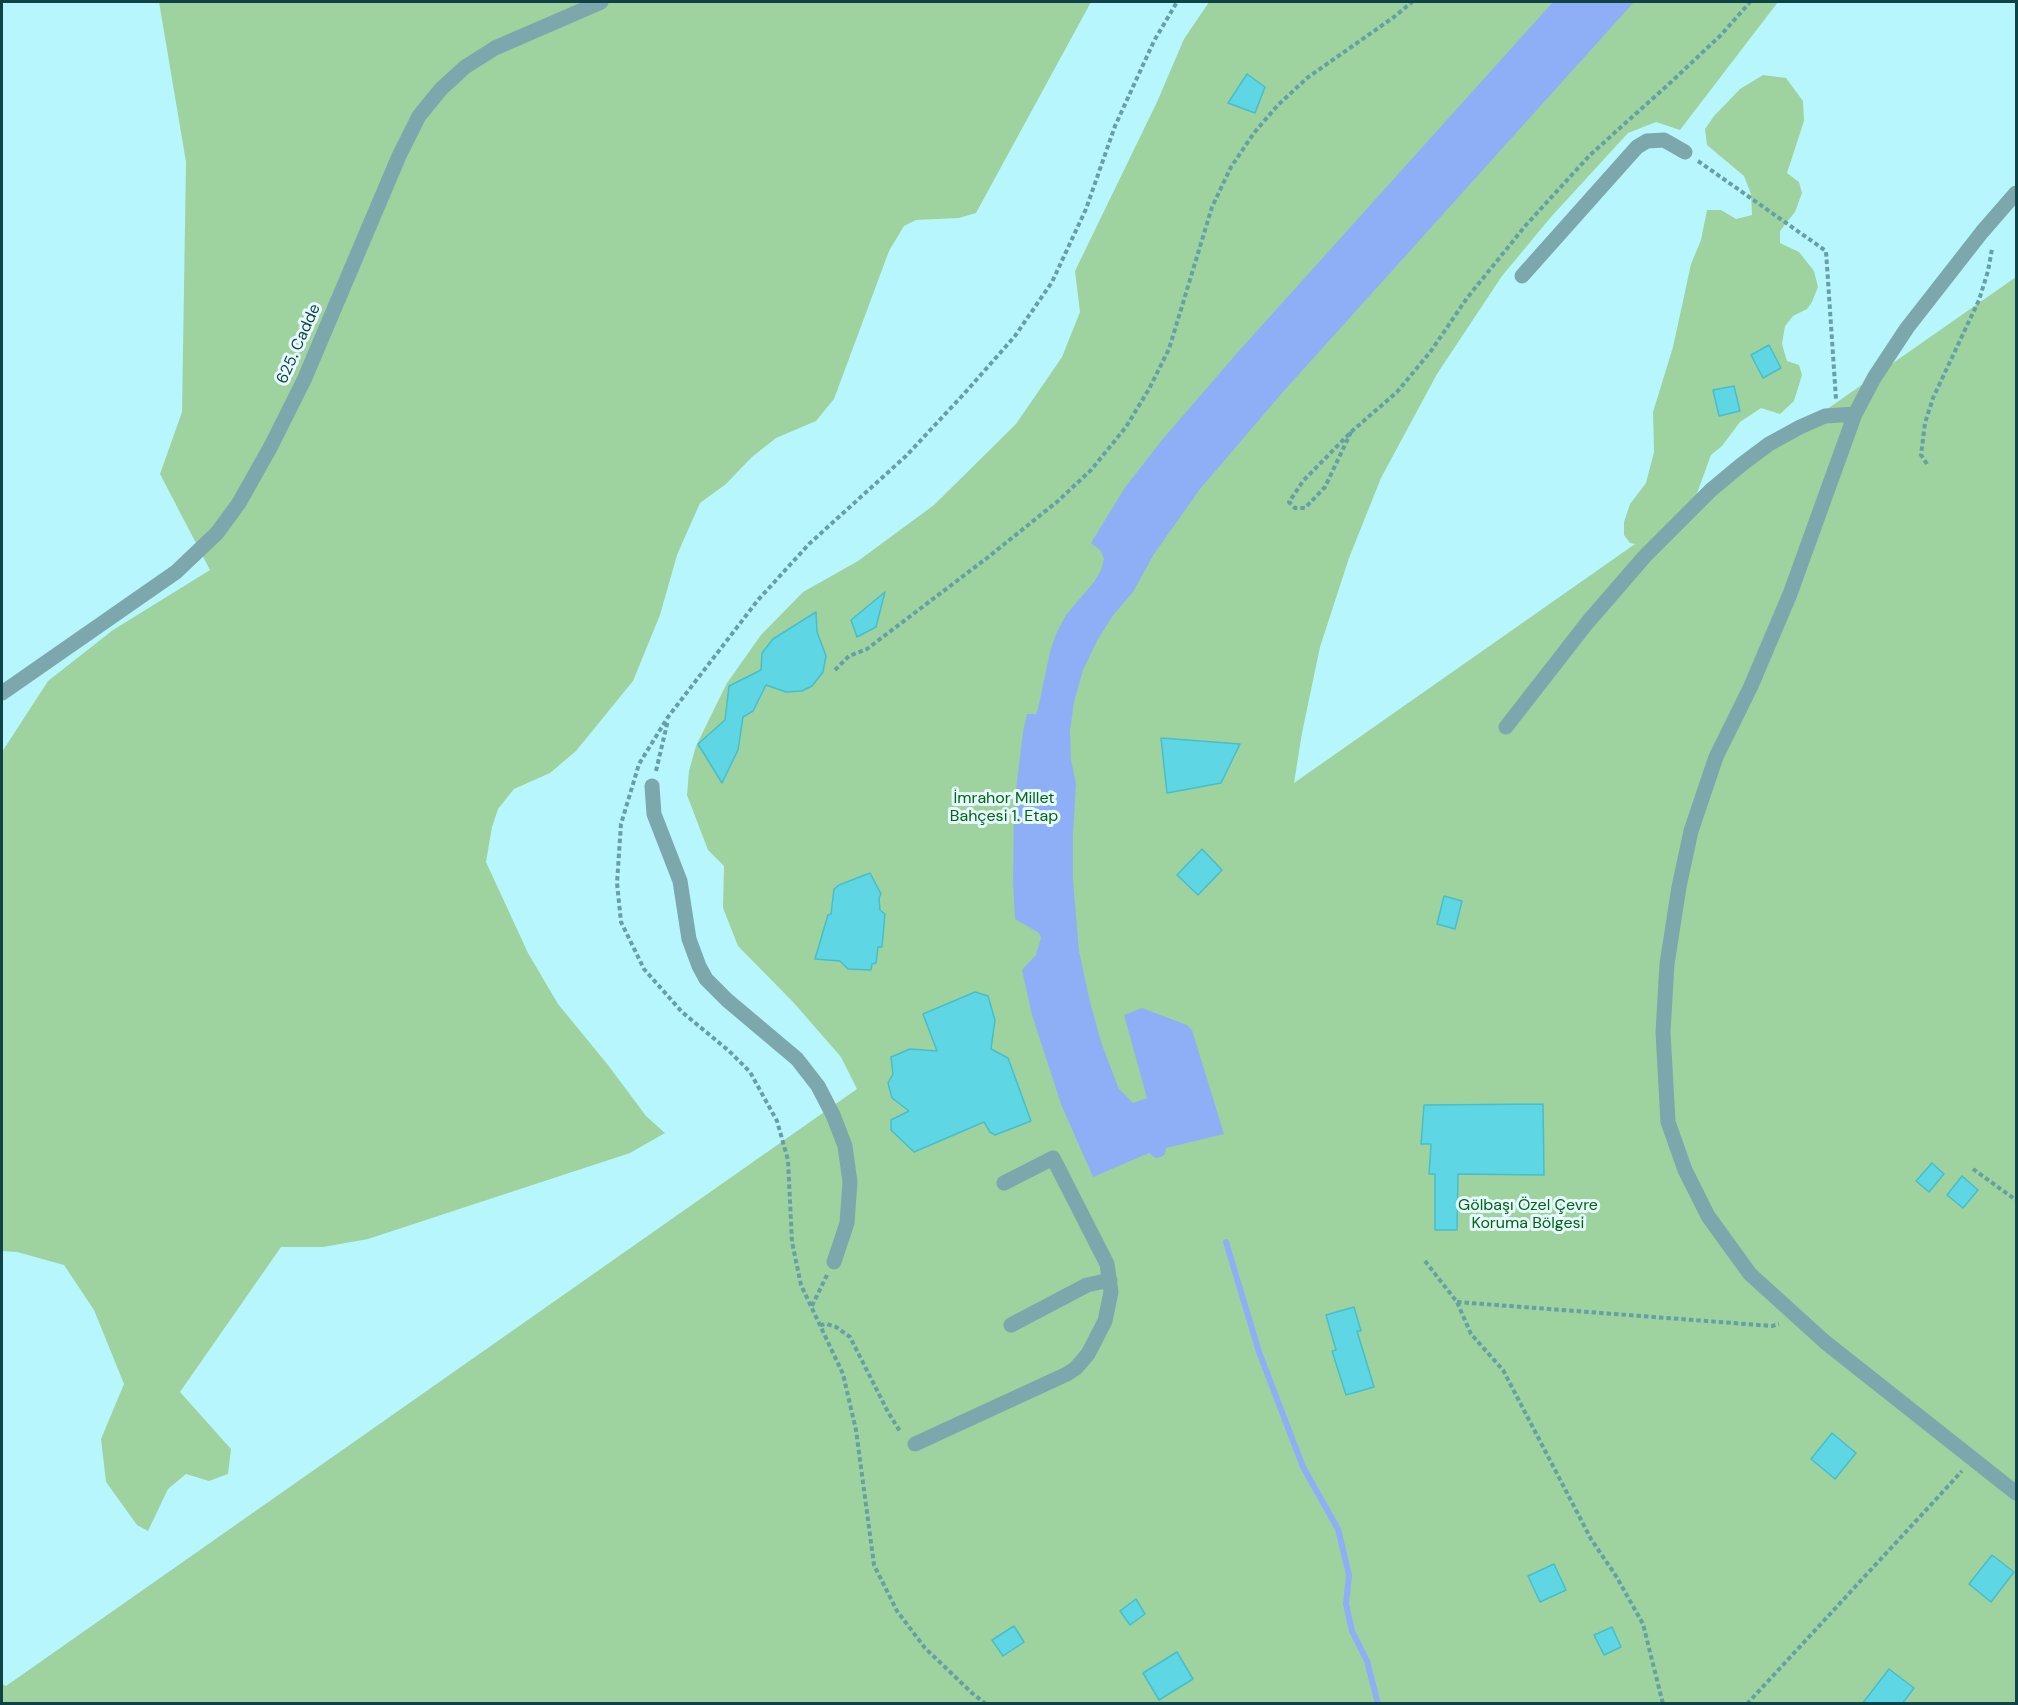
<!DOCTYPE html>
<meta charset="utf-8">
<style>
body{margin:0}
#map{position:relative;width:2018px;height:1705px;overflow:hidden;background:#b8f6fd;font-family:"DM Sans",sans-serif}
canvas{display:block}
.frame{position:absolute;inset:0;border:3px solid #104348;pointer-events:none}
</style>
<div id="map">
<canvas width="2018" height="1705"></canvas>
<div class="frame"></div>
</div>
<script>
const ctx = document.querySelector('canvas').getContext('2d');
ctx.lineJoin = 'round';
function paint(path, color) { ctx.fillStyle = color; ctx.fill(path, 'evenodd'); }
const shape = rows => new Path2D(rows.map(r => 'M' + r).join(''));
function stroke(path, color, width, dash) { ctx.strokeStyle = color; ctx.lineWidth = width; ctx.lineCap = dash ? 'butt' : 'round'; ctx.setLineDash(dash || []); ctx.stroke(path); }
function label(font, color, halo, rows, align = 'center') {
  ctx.font = font + ' "DM Sans",sans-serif'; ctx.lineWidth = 6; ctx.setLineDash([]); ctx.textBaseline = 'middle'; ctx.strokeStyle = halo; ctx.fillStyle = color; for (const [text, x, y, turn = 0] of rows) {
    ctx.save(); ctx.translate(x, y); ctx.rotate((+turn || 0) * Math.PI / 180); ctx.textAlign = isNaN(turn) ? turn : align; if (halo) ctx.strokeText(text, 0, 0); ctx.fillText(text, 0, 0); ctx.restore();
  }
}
const green = shape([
 [159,2,1091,2,976,213,959,218,916,220,904,226,889,251,834,399,816,421,776,438,752,457,726,484,700,503,677,555,660,615,633,681,576,751,550,773,514,789,498,809,492,827,486,862,528,953,558,1004,608,1065,646,1116,665,1133,630,1153,368,1239,323,1247,281,1247,180,1392,231,1449,228,1474,209,1481,186,1474,168,1489,148,1531,137,1525,106,1482,101,1439,124,1384,94,1310,64,1265,17,1252,2,1251,2,752,48,681,113,630,210,570,160,474,182,412,186,162],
 [1209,2,1778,2,1680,130,1656,122,1628,133,1551,217,1502,276,1437,374,1381,478,1349,558,1320,647,1302,733,1294,783,1635,544,1630,543,1624,535,1624,522,1630,504,1646,483,1654,452,1653,412,1673,347,1691,264,1701,240,1707,210,1721,210,1736,219,1752,215,1751,194,1744,176,1707,145,1705,129,1714,116,1740,89,1763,75,1786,78,1803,101,1804,121,1787,173,1799,182,1802,193,1795,212,1780,231,1780,243,1799,252,1814,271,1818,287,1812,302,1807,309,1793,316,1785,326,1782,344,1787,361,1799,365,1802,375,1794,401,1780,414,1761,408,1740,422,1722,446,1711,455,1696,496,1687,507,2016,277,2016,1703,2,1704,2,1684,6,1686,857,1089,841,1057,793,1002,738,946,723,908,724,866,708,850,687,795,689,771,696,746,727,683,761,635,803,592,858,561,934,505,1016,424,1062,357,1080,312,1075,271,1157,102,1184,39]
]);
const water = shape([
 [1553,2,1634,2,1282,393,1200,489,1154,554,1133,592,1114,614,1098,639,1083,670,1074,702,1070,731,1071,760,1076,784,1073,833,1073,880,1079,951,1090,1002,1102,1045,1119,1089,1133,1103,1147,1098,1124,1015,1142,1008,1187,1025,1192,1030,1224,1134,1166,1148,1165,1154,1161,1157,1156,1158,1149,1153,1093,1177,1061,1104,1032,1015,1022,970,1036,955,1041,938,1039,933,1015,919,1013,882,1014,807,1023,732,1027,714,1036,714,1038,709,1050,652,1056,634,1066,615,1094,582,1101,570,1104,559,1101,551,1091,543,1124,489,1162,440,1238,352]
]);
const stream = shape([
 [1226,1242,1259,1352,1303,1467,1338,1529,1349,1575,1346,1604,1352,1631,1367,1661,1378,1704]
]);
const building = shape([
 [1247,74,1265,87,1255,113,1228,103,1247,74],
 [1769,345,1781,368,1763,378,1751,355,1769,345],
 [1734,386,1740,411,1719,416,1713,390,1734,386],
 [885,592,876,627,857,637,851,620,885,592],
 [816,612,817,632,826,656,823,672,812,686,802,691,786,692,766,685,753,711,743,717,738,750,722,783,698,744,725,720,729,686,761,670,762,653,773,639,816,612],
 [1161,738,1240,744,1221,783,1167,793,1161,738],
 [1202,849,1222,870,1198,895,1177,875,1202,849],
 [870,873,881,894,879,898,880,910,885,914,882,947,878,947,876,963,872,964,871,970,848,969,840,961,815,959,828,915,831,914,834,889,839,885,870,873],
 [1444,896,1462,901,1455,929,1437,924,1444,896],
 [975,992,988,996,995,1020,991,1049,1008,1058,1031,1121,995,1135,990,1132,984,1122,914,1152,891,1130,891,1120,909,1111,892,1098,888,1083,893,1074,891,1057,910,1049,937,1051,923,1014,975,992],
 [1543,1104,1544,1175,1458,1174,1457,1230,1435,1230,1435,1174,1429,1174,1431,1144,1421,1144,1424,1105,1543,1104],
 [1932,1163,1944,1174,1929,1192,1916,1181,1932,1163],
 [1962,1176,1978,1190,1963,1208,1947,1195,1962,1176],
 [1354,1307,1361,1331,1357,1331,1374,1387,1346,1395,1332,1351,1336,1350,1326,1315,1354,1307],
 [1832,1433,1856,1453,1835,1479,1811,1459,1832,1433],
 [1992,1555,2014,1572,1991,1602,1969,1584,1992,1555],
 [1554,1564,1566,1590,1540,1602,1528,1576,1554,1564],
 [1136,1599,1145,1614,1130,1625,1120,1611,1136,1599],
 [1014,1626,1024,1642,1003,1656,992,1640,1014,1626],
 [1612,1627,1621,1647,1604,1655,1594,1635,1612,1627],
 [1177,1652,1193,1679,1159,1700,1143,1673,1177,1652],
 [1889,1669,1914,1688,1902,1704,1862,1704,1889,1669]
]);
const path = shape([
 [1698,161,1826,251,1836,399],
 [1351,432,1325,487,1305,508,1295,508,1289,502,1303,481,1351,432,1397,392,1431,351,1467,298,1526,225,1590,155,1670,83,1721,35,1750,2],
 [1927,464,1921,455,1925,423,1933,398,1979,300,1988,271,1992,249],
 [835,670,849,656,867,649,987,558,1058,501,1091,470,1126,427,1149,389,1169,349,1212,207,1231,167,1254,133,1277,106,1307,78,1394,17,1412,2],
 [656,771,668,720],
 [1973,1169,2016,1200],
 [1425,1261,1457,1302,1471,1334,1503,1370,1591,1539,1616,1576,1643,1624,1663,1704],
 [1457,1302,1772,1326,1779,1324],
 [812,1306,827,1275],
 [820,1325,827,1324,836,1327,850,1337,888,1412,901,1433],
 [986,1704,972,1693,925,1648,897,1611,874,1565,856,1430,843,1374,801,1285,792,1242,788,1160,777,1121,750,1072,729,1051,682,1012,644,969,621,922,617,883,621,824,639,764,668,717,758,600,809,544,906,456,963,395,1015,336,1052,282,1086,209,1115,126,1154,41,1177,2],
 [1747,1704,1962,1471]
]);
const minor = shape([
 [2016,193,1982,232,1907,328,1874,378,1855,414,1790,594,1751,686,1716,757,1691,831,1679,887,1667,964,1663,1032,1668,1122,1685,1170,1708,1216,1750,1274,1825,1342,2016,1493],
 [1522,276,1637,147,1647,141,1664,140,1685,152],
 [2,693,176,572,217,533,239,503,271,446,304,380,399,156,419,116,441,89,465,67,495,48,601,2],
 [1506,727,1587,623,1645,556,1711,490,1741,465,1769,444,1800,427,1825,416,1855,414],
 [652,786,654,814,680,881,689,939,699,966,706,979,727,1000,797,1059,818,1086,833,1115,845,1146,850,1182,847,1223,834,1262],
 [1011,1325,1087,1285,1110,1280],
 [915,1444,1067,1374,1076,1368,1088,1354,1105,1321,1111,1292,1107,1264,1053,1158,1004,1183]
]);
const streetNames = [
 ["625. Cadde",299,344,-66]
];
const parkNames = [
 ["İmrahor Millet",1004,799],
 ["Bahçesi 1. Etap",1004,817],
 ["Gölbaşı Özel Çevre",1528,1206],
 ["Koruma Bölgesi",1528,1224]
];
paint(green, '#9ed39f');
paint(water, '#8eaff5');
stroke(stream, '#8eaff5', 6);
paint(building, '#5fd6e3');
stroke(building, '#47beca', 1.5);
stroke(path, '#669fa5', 4, [4.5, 3]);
stroke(minor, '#7ca8ad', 15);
label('16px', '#104348', '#e7fbfd', streetNames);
label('16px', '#026416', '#e7fbfd', parkNames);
</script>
